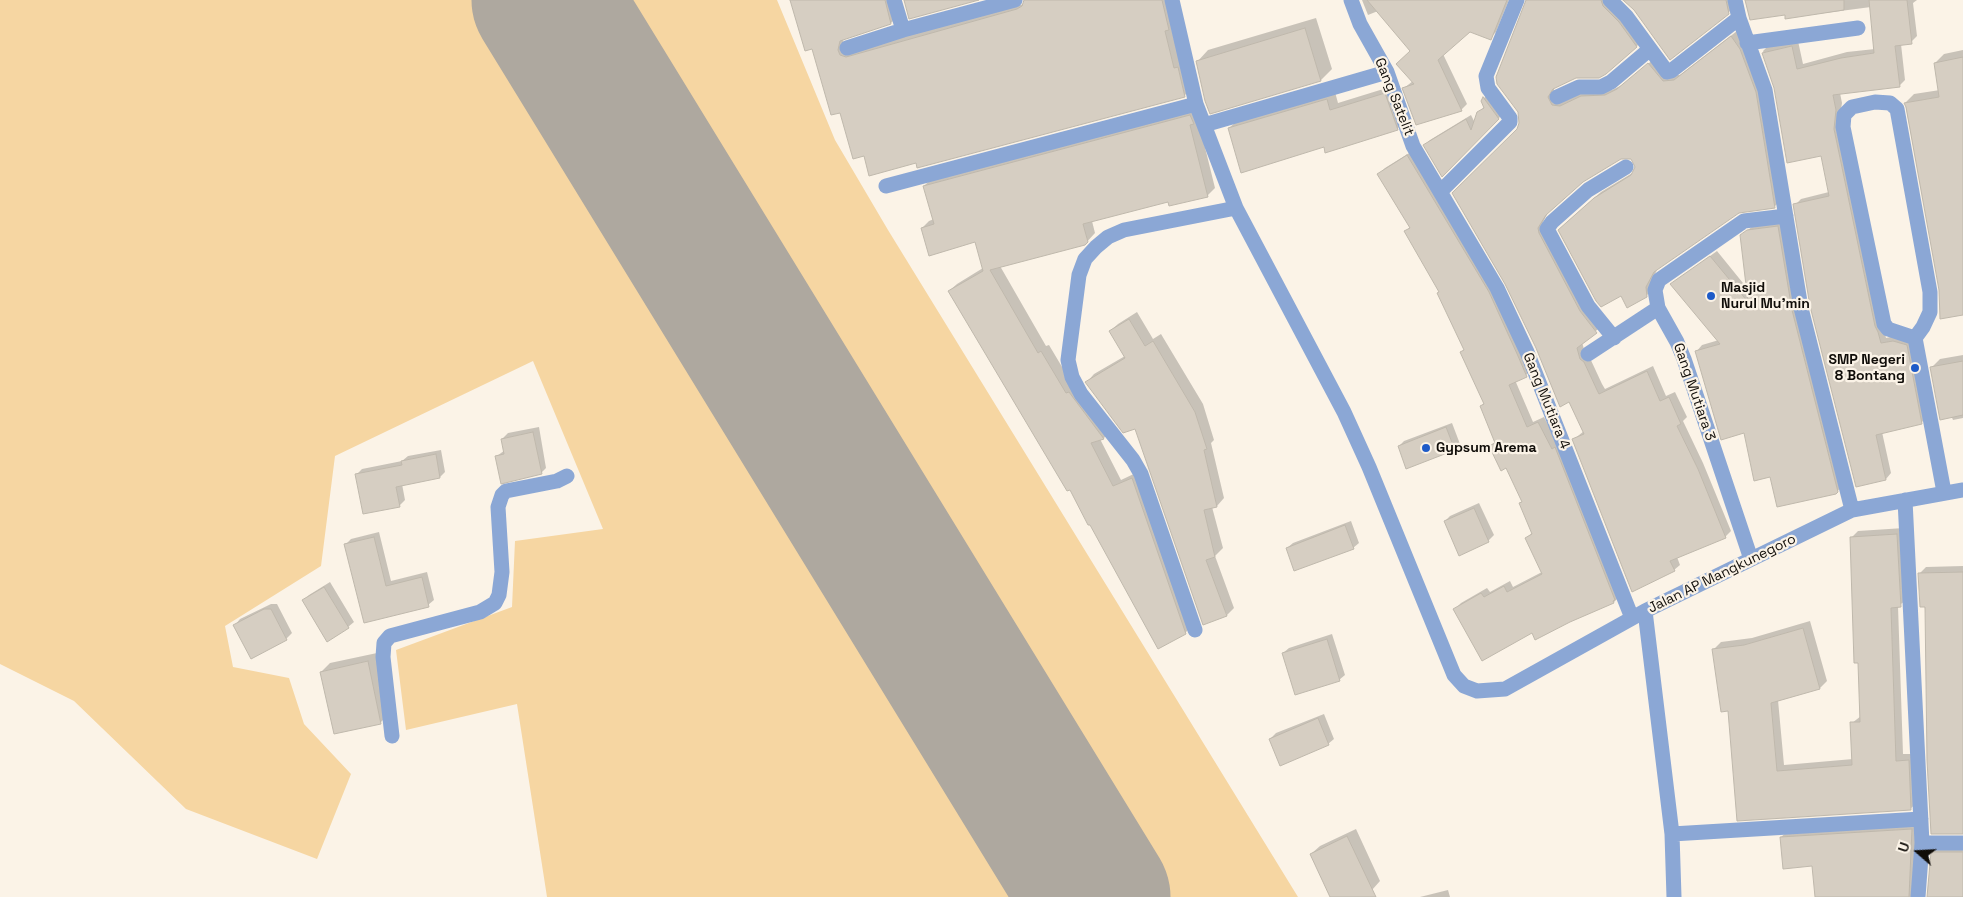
<!DOCTYPE html>
<style>
body{margin:0}
#map{position:relative;width:1963px;height:897px;overflow:hidden;background:#fbf3e7;font-family:"Space Grotesk",sans-serif}
canvas{display:block}
.north{position:absolute;left:1893px;top:827px;width:50px;height:50px;-webkit-text-stroke:4px #fbf3e7;paint-order:stroke;rotate:289deg;font-size:14px;font-weight:700;line-height:20px;text-align:center;color:#100d09}
.north::after{content:'';display:block;margin:auto;width:18px;height:22px;background:#100d09;clip-path:polygon(50% 0,100% 100%,50% 72%,0 100%)}
</style>
<div id="map">
<canvas width="1963" height="897"></canvas>
<div class="north">U</div>
</div>
<script>
const ctx = document.querySelector('canvas').getContext('2d');
ctx.lineJoin = 'round';
function paint(path, color) { ctx.fillStyle = color; ctx.fill(path, 'evenodd'); }
const shape = rows => new Path2D(rows.map(r => 'M' + r).join(''));
function stroke(path, color, width, dash) { ctx.strokeStyle = color; ctx.lineWidth = width; ctx.lineCap = dash ? 'butt' : 'round'; ctx.setLineDash(dash || []); ctx.stroke(path); }
function label(font, color, halo, rows, align = 'center') {
  ctx.font = font + ' "Space Grotesk",sans-serif'; ctx.lineWidth = 4.5; ctx.setLineDash([]); ctx.textBaseline = 'middle'; ctx.strokeStyle = halo; ctx.fillStyle = color; for (const [text, x, y, turn = 0] of rows) {
    ctx.save(); ctx.translate(x, y); ctx.rotate((+turn || 0) * Math.PI / 180); ctx.textAlign = isNaN(turn) ? turn : align; if (halo) ctx.strokeText(text, 0, 0); ctx.fillText(text, 0, 0); ctx.restore();
  }
}
const green = shape([
 [0,0,501,0,1050,897,547,897,517,704,406,730,396,650,512,607,515,541,603,529,533,361,335,456,321,566,225,626,233,667,289,678,304,724,351,774,317,859,186,809,74,701,0,664],
 [592,0,777,0,835,140,888,230,1298,897,1140,897]
]);
const shadow = shape([
 [791,0,892,0,897,17,891,23,845,38,843,40,847,50,1024,4,1025,0,1169,0,1174,23,1171,27,1180,63,1190,90,1184,96,917,162,865,154,841,111],
 [1362,0,1509,0,1496,32,1490,38,1470,30,1443,54,1467,104,1461,110,1404,88,1413,81,1412,51,1378,11,1368,15],
 [1527,0,1609,0,1642,41,1637,46,1554,87,1554,94,1612,90,1624,84,1655,58,1669,75,1680,75,1737,31,1761,86,1780,201,1774,207,1738,212,1658,268,1652,280,1652,290,1646,296,1621,294,1565,224,1601,192,1634,172,1637,167,1632,158,1621,158,1581,182,1550,209,1543,222,1602,326,1582,342,1585,353,1589,356,1602,384,1605,389,1653,366,1666,396,1675,392,1687,417,1683,421,1703,463,1731,531,1725,537,1677,557,1680,565,1674,570,1573,440,1584,431,1569,401,1518,129,1521,123],
 [1625,0,1732,0,1734,7,1728,13,1634,9],
 [1756,0,1917,0,1913,3,1917,36,1911,42,1901,44,1905,80,1899,86,1840,93,1842,103,1839,122,1886,338,1899,335,1912,339,1927,417,1921,423,1882,432,1891,473,1886,479,1795,205,1801,199,1829,192,1822,155,1775,88,1763,51,1769,45,1798,41,1803,64,1847,52,1875,49,1871,7,1787,18,1786,13],
 [1316,18,1332,69,1321,80,1197,62,1208,50],
 [1963,50,1963,314,1940,290,1905,103,1914,94,1940,90,1935,63,1944,54],
 [1393,86,1405,121,1397,129,1324,146,1229,128,1238,120,1335,92,1338,103],
 [1489,93,1504,113,1442,175,1425,145,1430,140,1471,115,1475,123,1479,113,1484,107,1484,98],
 [1198,109,1198,119,1215,188,1207,196,1169,201,1092,221,1095,233,1085,244,1000,266,1046,346,1049,345,1074,387,1111,430,1104,438,1100,439,1121,480,1140,471,1193,625,1186,632,1158,647,1091,523,949,291,957,284,983,268,976,240,922,228,929,221,934,219,924,186,931,179],
 [1414,150,1494,286,1532,370,1526,375,1515,380,1533,422,1544,417,1558,444,1619,597,1614,602,1570,621,1532,631,1455,609,1461,603,1487,588,1490,592,1510,581,1513,587,1542,572,1526,538,1533,532,1523,501,1507,466,1490,446,1496,441,1481,406,1484,403,1462,352,1465,349,1440,292,1406,231,1410,227,1379,174,1385,168],
 [1784,221,1842,486,1836,493,1771,475,1696,352,1702,345,1719,340,1671,284,1717,251,1747,288,1741,236,1755,224],
 [1137,312,1153,339,1161,334,1203,404,1214,440,1211,443,1224,498,1217,506,1212,507,1223,548,1215,556,1234,608,1227,615,1136,427,1087,382,1094,374,1125,356,1110,331,1118,324],
 [1963,355,1963,418,1953,420,1931,368,1940,359],
 [1452,423,1460,444,1454,449,1399,446,1404,441],
 [539,427,546,468,541,473,497,456,505,450,502,439,508,433],
 [441,450,445,472,440,477,402,484,405,500,399,506,357,474,362,469,402,461,408,456],
 [1479,503,1494,535,1488,541,1445,521,1450,516],
 [1351,521,1359,543,1353,548,1287,548,1293,543],
 [1904,528,1908,599,1898,606,1903,754,1915,754,1918,802,1910,809,1738,819,1729,710,1714,649,1721,642,1752,638,1810,621,1827,681,1820,688,1778,700,1784,765,1853,759,1852,723,1861,716,1859,662,1851,538,1858,531],
 [379,532,391,581,427,572,434,600,428,605,365,621,346,544,351,539],
 [1963,566,1963,833,1919,574,1926,567],
 [330,582,354,622,348,627,303,601,309,595],
 [271,604,277,604,292,633,286,639,235,625,240,619],
 [1332,634,1345,675,1339,680,1283,653,1289,648],
 [377,653,389,714,381,722,321,672,330,663],
 [1324,714,1334,739,1328,744,1270,739,1276,733],
 [1918,823,1918,897,1816,897,1813,864,1781,837,1788,831],
 [1356,829,1380,881,1372,890,1357,897,1331,897,1311,854,1320,846],
 [1938,846,1963,846,1963,897,1929,897,1932,853],
 [1448,890,1450,897,1420,897]
]);
const runway = shape([
 [546,0,1096,897]
]);
const building = shape([
 [790,0,885,0,891,24,840,41,838,50,840,55,846,57,1017,9,1022,6,1024,0,1162,0,1169,30,1165,31,1174,68,1178,67,1185,97,917,168,916,163,869,176,864,156,853,159,840,113,831,115,812,49,805,51,790,0],
 [904,0,979,0,909,19,904,0],
 [1367,0,1507,0,1491,40,1470,32,1438,60,1462,111,1416,125,1402,88,1414,84,1396,64,1410,51,1367,0],
 [1526,0,1601,0,1603,6,1619,22,1637,47,1606,74,1599,78,1576,78,1553,89,1548,97,1552,105,1560,106,1581,96,1605,95,1617,89,1648,63,1663,81,1674,80,1731,36,1740,49,1756,92,1775,208,1739,213,1654,272,1646,287,1647,297,1627,308,1621,296,1601,307,1596,301,1558,230,1594,198,1631,175,1635,167,1631,159,1621,159,1583,182,1546,215,1538,228,1539,233,1580,311,1597,333,1577,348,1580,359,1584,362,1597,390,1599,394,1647,371,1660,401,1669,397,1681,424,1677,426,1698,469,1726,538,1670,561,1675,571,1632,592,1572,439,1584,434,1569,402,1560,407,1536,348,1505,284,1452,193,1517,129,1519,123,1518,112,1497,84,1496,77,1526,0],
 [1623,0,1726,0,1729,14,1670,60,1634,10,1623,0],
 [1745,0,1844,0,1844,10,1785,19,1785,15,1750,20,1745,0],
 [1869,0,1907,0,1912,44,1895,46,1900,87,1833,95,1836,110,1834,129,1875,326,1878,332,1881,343,1893,341,1907,345,1922,424,1876,435,1886,480,1856,487,1810,306,1793,204,1829,196,1821,156,1787,163,1774,88,1762,53,1792,46,1797,69,1841,58,1874,53,1869,0],
 [1305,28,1321,81,1210,114,1205,101,1196,61,1305,28],
 [1963,57,1963,315,1940,319,1939,290,1906,107,1904,103,1939,97,1934,63,1963,57],
 [1385,93,1398,130,1325,153,1324,147,1241,173,1228,128,1327,99,1330,110,1385,93],
 [1483,97,1499,119,1442,177,1423,145,1466,119,1471,130,1477,112,1484,108,1481,101,1483,97],
 [1190,115,1194,124,1190,125,1208,197,1169,206,1168,202,1083,224,1088,242,1085,245,990,270,1038,353,1041,351,1066,393,1069,392,1104,439,1091,443,1113,486,1132,478,1186,634,1158,649,1090,525,1088,525,1070,490,1067,491,948,291,983,271,975,242,929,256,921,228,934,224,923,186,1190,115],
 [1407,155,1489,292,1518,356,1527,377,1509,385,1527,427,1538,422,1552,449,1555,447,1615,600,1613,601,1614,603,1570,622,1535,640,1532,633,1482,661,1453,609,1481,593,1484,597,1504,586,1507,592,1542,574,1525,538,1532,534,1519,503,1522,502,1506,468,1501,471,1489,446,1495,443,1480,406,1484,404,1460,352,1464,350,1437,293,1439,292,1404,231,1410,228,1377,174,1407,155],
 [1778,226,1792,310,1838,492,1836,494,1777,507,1770,477,1754,481,1744,433,1721,440,1695,351,1720,344,1670,284,1710,256,1748,302,1740,235,1747,230,1778,226],
 [1129,319,1145,346,1153,341,1195,412,1207,449,1204,450,1217,507,1204,510,1215,557,1206,560,1227,616,1203,625,1135,429,1123,433,1085,382,1125,358,1109,331,1129,319],
 [1963,361,1963,415,1940,420,1930,367,1963,361],
 [1446,427,1455,450,1406,469,1398,446,1446,427],
 [533,432,542,474,501,484,495,456,504,454,501,439,533,432],
 [436,454,440,478,396,487,400,507,363,514,355,474,402,465,401,461,436,454],
 [1474,508,1489,542,1459,556,1444,521,1474,508],
 [1345,525,1354,549,1294,571,1286,548,1345,525],
 [1897,534,1901,607,1891,608,1896,761,1909,760,1911,810,1737,821,1728,711,1721,712,1712,649,1744,645,1803,628,1820,689,1771,703,1777,771,1852,765,1850,722,1860,722,1858,663,1854,663,1850,537,1897,534],
 [374,537,386,586,422,577,429,607,364,623,344,544,374,537],
 [1963,572,1963,834,1931,834,1927,760,1925,607,1920,607,1918,573,1963,572],
 [324,587,349,628,327,642,302,600,324,587],
 [264,609,271,609,287,640,251,659,233,625,264,609],
 [1327,639,1340,681,1295,695,1282,653,1327,639],
 [368,661,381,724,334,734,320,672,368,661],
 [1318,718,1329,745,1280,766,1269,739,1318,718],
 [1912,829,1909,897,1815,897,1812,866,1783,869,1780,837,1912,829],
 [1347,836,1376,897,1330,897,1310,854,1347,836],
 [1931,852,1963,852,1963,897,1927,897,1931,852]
]);
const minor = shape([
 [894,0,903,30],
 [1172,0,1196,104,1236,208,1344,412,1369,467,1454,675,1464,686,1477,691,1505,689,1645,611,1852,510,1963,490],
 [1351,0,1360,24,1387,72,1413,146,1497,288,1527,352,1632,618],
 [1610,0,1626,16,1667,72,1671,71,1739,18],
 [1735,0,1739,18,1765,90,1801,308,1852,510],
 [1747,43,1858,28],
 [847,48,903,30,1015,0],
 [1557,97,1579,87,1601,87,1611,82,1650,49],
 [1204,125,1387,72],
 [886,186,1196,104],
 [1441,191,1510,122,1510,118,1488,88,1486,76,1517,0],
 [1658,308,1655,290,1659,280,1744,221,1786,216],
 [1614,338,1588,306,1547,229,1552,222,1588,190,1626,167],
 [1915,338,1923,327,1930,312,1930,292,1897,109,1890,103,1875,102,1852,107,1844,115,1843,127,1884,324,1888,329,1915,338,1944,492],
 [1588,354,1658,308,1677,342,1684,359,1751,559],
 [1905,500,1922,843,1918,897],
 [1645,611,1672,834,1674,897],
 [1195,630,1141,474,1133,460,1081,394,1072,377,1068,360,1079,275,1085,259,1096,247,1108,237,1124,230,1236,208],
 [392,736,383,657,384,643,390,636,480,612,495,603,499,595,502,572,498,507,502,495,506,491,557,481,567,476],
 [1672,834,1921,819],
 [1922,843,1963,843]
]);
const markers = [
 [1711,296,5,"#1e5bc8"],
 [1915,368,5,"#1e5bc8"],
 [1426,448,5,"#1e5bc8"]
];
const streetNames = [
 ["Gang Satelit",1394,97,68],
 ["Gang Mutiara 3",1694,392,71],
 ["Gang Mutiara 4",1546,401,68],
 ["Jalan AP Mangkunegoro",1722,574,-26]
];
const poiNames = [
 ["Masjid",1721,288],
 ["Nurul Mu'min",1721,304],
 ["SMP Negeri",1905,360,"right"],
 ["8 Bontang",1905,376,"right"],
 ["Gypsum Arema",1436,448]
];
paint(green, '#f6d6a2');
paint(shadow, '#0003');
stroke(runway, '#aea89f', 149);
paint(building, '#d6cec2');
stroke(building, '#bfb8ac', 1);
stroke(minor, '#8ba7d5', 15);
for (const [x, y, r, color] of markers) { const dot = new Path2D(); dot.arc(x, y, r, 0, 2 * Math.PI); ctx.fillStyle = color; ctx.fill(dot); stroke(dot, '#fbf3e7', 2); }
label('14px', '#100d09', '#fbf3e7', streetNames);
label('bold 14px', '#100d09', '#fbf3e7', poiNames, 'left');
</script>
